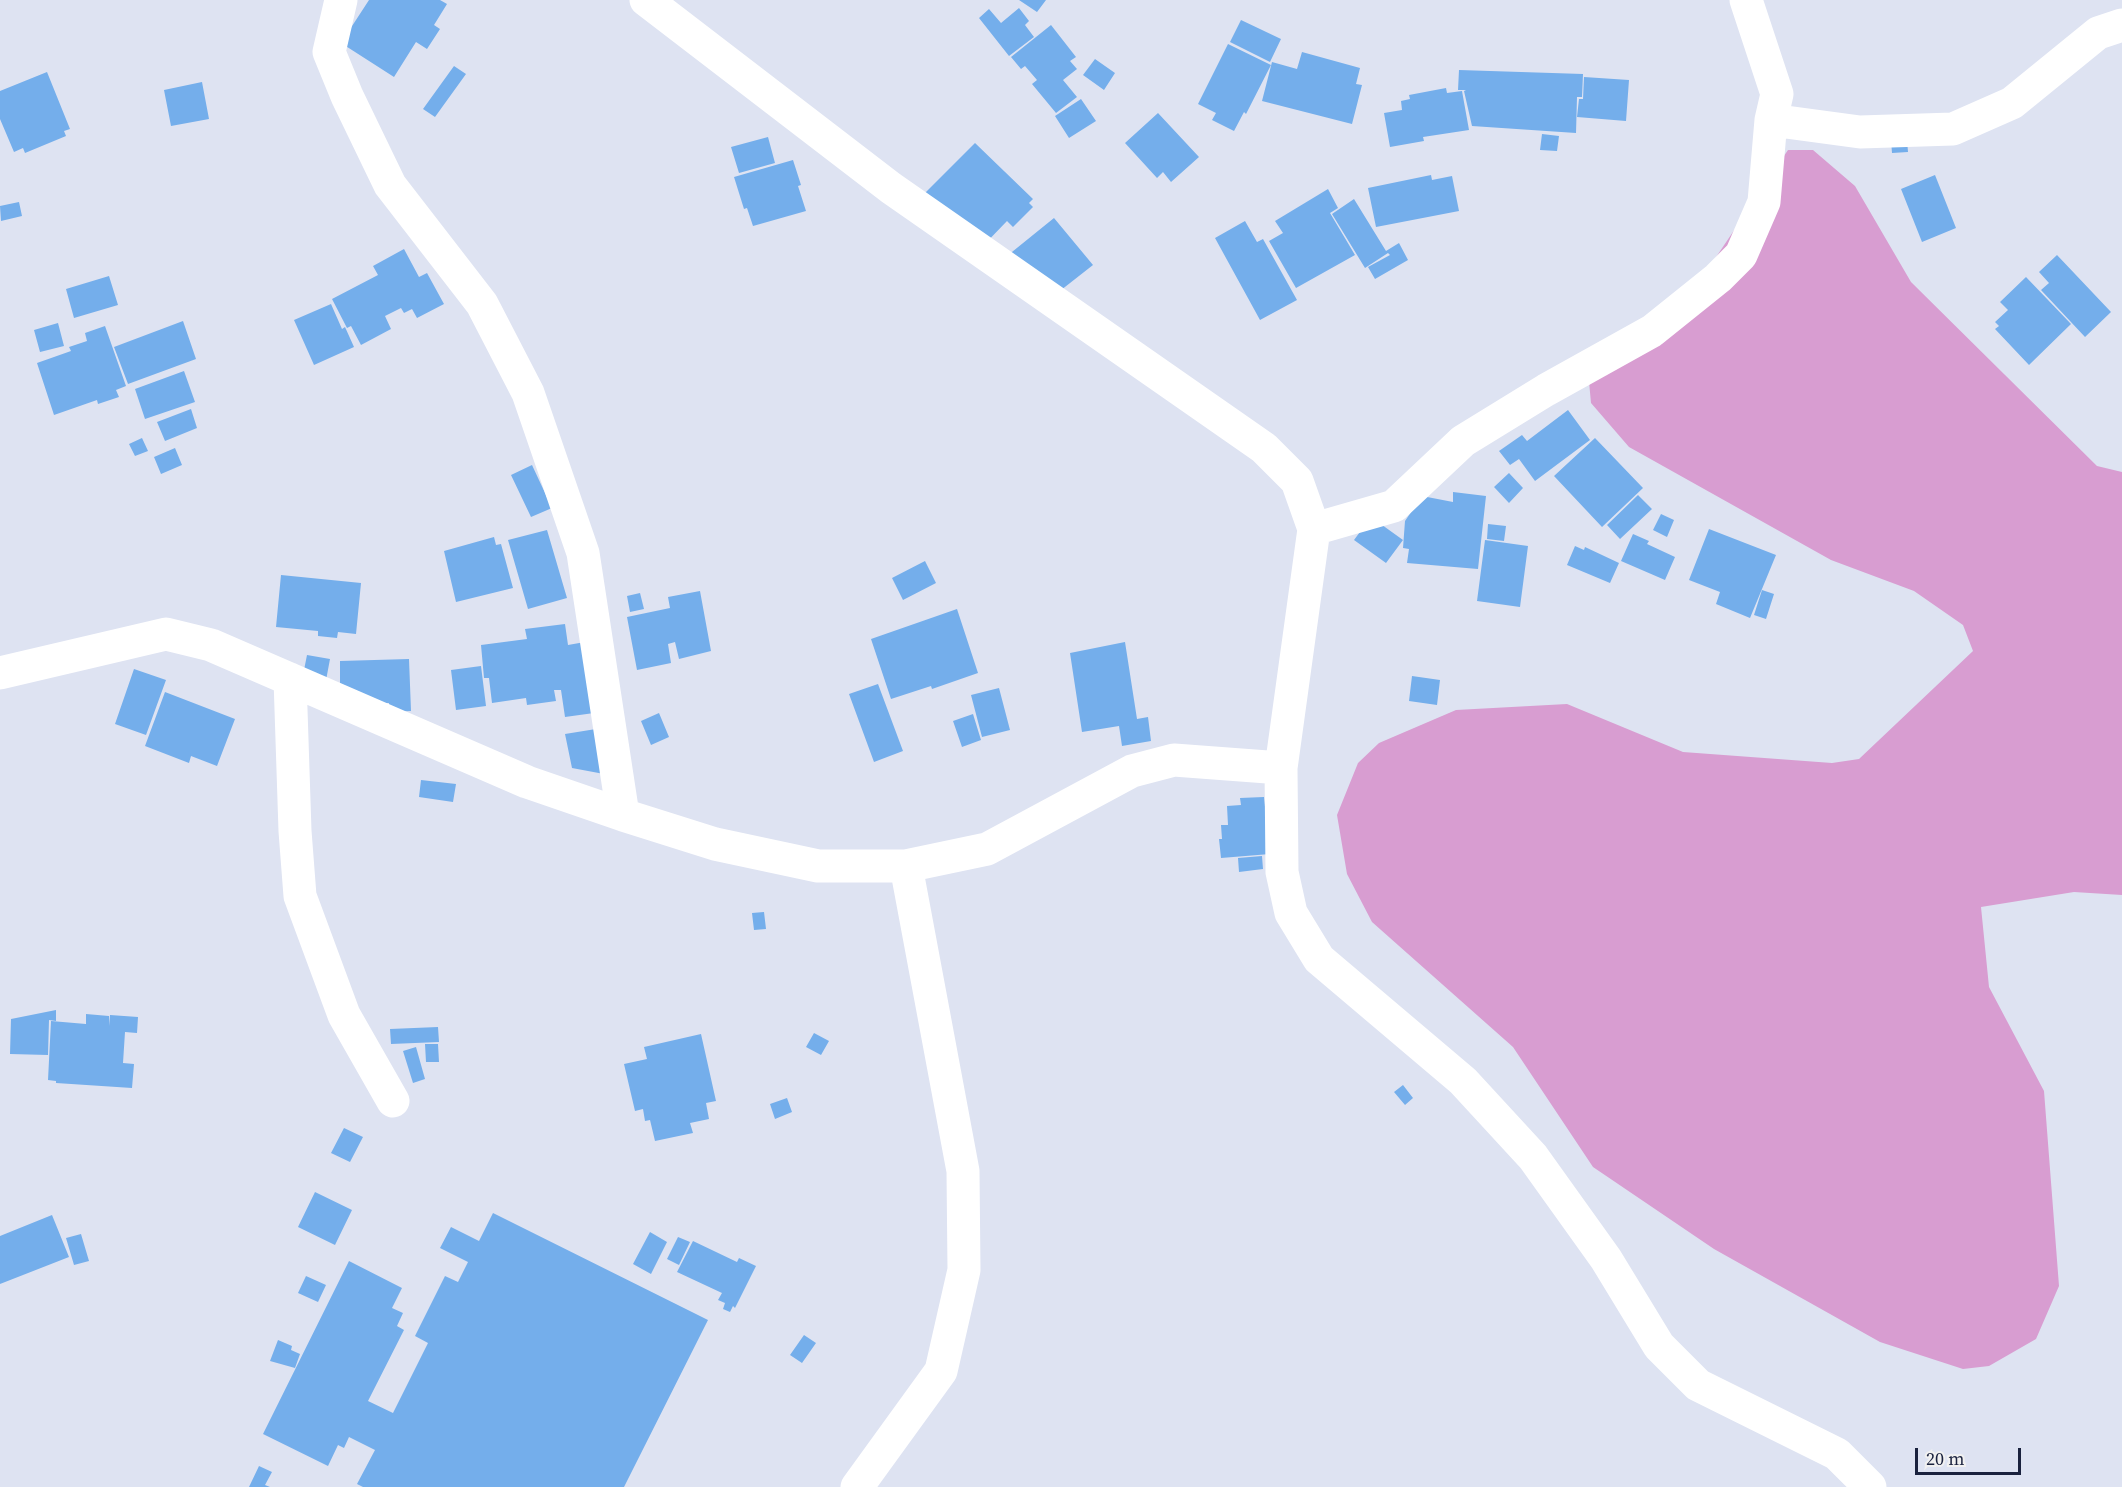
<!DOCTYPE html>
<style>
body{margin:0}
#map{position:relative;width:2122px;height:1487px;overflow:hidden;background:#dee3f2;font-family:"Source Serif 4",serif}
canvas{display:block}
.scale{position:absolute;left:1915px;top:1448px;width:106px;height:27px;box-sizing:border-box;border:3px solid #1a223e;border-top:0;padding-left:8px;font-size:18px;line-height:21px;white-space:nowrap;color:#1a223e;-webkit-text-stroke:4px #f1f1f1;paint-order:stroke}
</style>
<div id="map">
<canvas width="2122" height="1487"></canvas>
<div class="scale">20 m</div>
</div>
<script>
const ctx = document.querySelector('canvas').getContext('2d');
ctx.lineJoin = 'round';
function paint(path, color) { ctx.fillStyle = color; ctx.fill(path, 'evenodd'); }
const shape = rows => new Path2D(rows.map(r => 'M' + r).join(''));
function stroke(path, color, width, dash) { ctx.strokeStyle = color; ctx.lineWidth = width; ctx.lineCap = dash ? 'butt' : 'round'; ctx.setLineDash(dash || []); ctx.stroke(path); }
const forest = shape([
 [1788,150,1813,150,1855,186,1911,282,2097,466,2122,472,2122,895,2074,892,1981,907,1989,987,2044,1091,2059,1286,2036,1339,1989,1366,1963,1369,1880,1342,1714,1249,1593,1167,1513,1047,1372,922,1347,874,1337,815,1358,763,1379,743,1456,710,1567,704,1683,752,1832,763,1859,759,1973,651,1963,625,1914,591,1831,560,1629,447,1591,403,1587,360,1702,278]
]);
const building = shape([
 [369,0,440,0,447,4,434,25,440,29,427,49,416,42,394,77,341,43],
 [1019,0,1046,0,1037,12],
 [1019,8,1029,21,1025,25,1034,37,1009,56,979,18,989,9,1001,23],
 [1241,20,1281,39,1270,62,1230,42],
 [1051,25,1076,57,1070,61,1077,69,1063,80,1077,97,1056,113,1032,84,1037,80,1025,66,1021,69,1011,57],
 [1228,44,1271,65,1246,114,1244,112,1234,131,1212,120,1216,113,1198,104],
 [1302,52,1360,68,1356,84,1362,85,1352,124,1262,101,1272,62,1297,69],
 [1095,59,1115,73,1104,90,1083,75],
 [454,66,466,74,435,117,423,109],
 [1459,70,1583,74,1582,97,1577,97,1576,133,1472,126,1464,91,1466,90,1458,90],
 [47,72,70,129,64,131,66,136,25,153,23,148,14,152,0,119,0,91],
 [1584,77,1629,80,1626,121,1577,117,1579,99,1583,99],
 [202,82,209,119,171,126,164,90],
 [1446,88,1447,93,1462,91,1469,130,1423,137,1424,141,1390,147,1384,113,1402,110,1401,101,1410,99,1409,95],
 [1081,99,1096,121,1069,138,1055,116],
 [1158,113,1199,157,1171,182,1163,172,1157,178,1125,143],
 [1542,134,1559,136,1557,151,1540,150],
 [768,137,775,163,739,173,731,147],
 [1891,140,1907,140,1908,152,1892,153],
 [975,143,1033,199,1029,203,1033,207,1013,227,1007,221,980,249,921,197],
 [793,160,801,185,798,186,806,211,753,226,747,208,744,209,734,177],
 [1431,175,1432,180,1452,176,1459,211,1376,227,1368,188],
 [1935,175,1956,228,1922,242,1901,189],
 [1328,189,1338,208,1330,213,1355,255,1296,288,1269,241,1283,233,1275,221],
 [1354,199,1386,251,1399,243,1408,260,1375,279,1368,267,1390,255,1388,253,1365,268,1332,214],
 [19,202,22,216,1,221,0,206],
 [1054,218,1093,265,1056,294,1007,256],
 [1245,221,1257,242,1263,239,1297,300,1260,320,1215,238],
 [404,249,419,277,427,273,444,304,417,318,412,309,404,313,401,308,385,316,391,329,361,345,351,326,347,328,332,299,378,275,373,266],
 [2057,255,2111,312,2085,337,2041,290,2049,283,2039,272],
 [109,276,118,305,74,318,66,289],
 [2026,277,2071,324,2029,365,1995,329,1999,326,1995,322,2008,310,2000,302],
 [331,304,342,329,345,327,354,347,314,365,294,320],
 [183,321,196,359,128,384,114,347],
 [58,323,64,346,40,352,34,330],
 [105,326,126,386,116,390,119,397,98,404,97,400,54,415,37,363,71,351,69,347,87,341,85,333],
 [184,371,195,402,145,419,135,389],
 [191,409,197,428,165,441,157,422],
 [1568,410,1590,440,1535,481,1519,459,1510,465,1499,451,1522,435,1527,441],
 [142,438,148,451,135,456,129,444],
 [1595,438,1643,488,1602,527,1554,476],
 [175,448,182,465,161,474,154,457],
 [532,465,552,508,531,517,511,475],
 [1509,473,1523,488,1509,503,1494,487],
 [1453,492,1486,496,1478,569,1407,563,1409,549,1403,548,1405,521,1422,496,1453,502],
 [1638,495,1652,509,1620,539,1607,525],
 [1661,514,1674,520,1667,537,1653,530],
 [1371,517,1403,540,1386,563,1354,540],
 [1488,524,1506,526,1504,541,1487,539],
 [1709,529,1776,555,1750,618,1716,604,1720,592,1689,580],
 [547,530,567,598,528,609,508,540],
 [1633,534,1649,541,1647,544,1675,557,1665,580,1621,561],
 [494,537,496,545,501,544,513,588,456,602,444,551],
 [1485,540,1528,546,1520,607,1477,601],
 [1575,546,1584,550,1585,547,1619,563,1610,583,1567,565],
 [925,561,936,583,903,600,892,578],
 [281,575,361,583,356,634,338,632,337,638,318,636,318,631,276,627],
 [1762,590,1774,594,1766,619,1754,615],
 [700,591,711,651,679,659,675,642,668,644,671,663,637,670,627,617,670,608,668,597],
 [640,593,644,609,630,612,627,596],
 [957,609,978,673,932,689,931,686,891,699,871,639],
 [565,624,568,645,585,642,594,713,565,717,561,690,554,690,556,701,527,705,526,698,492,703,489,678,484,678,481,645,527,639,525,629],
 [1125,642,1137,719,1148,717,1151,741,1122,746,1119,726,1082,732,1070,653],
 [307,655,330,659,324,691,302,680],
 [409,659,411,711,389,712,389,703,350,704,340,688,340,661],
 [481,666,486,706,456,710,451,670],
 [134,669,166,680,146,735,115,724],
 [1412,676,1440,680,1437,705,1409,701],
 [878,684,903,751,874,762,849,694],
 [999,688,1010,730,982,737,971,695],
 [165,692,235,719,217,766,191,756,189,763,145,746],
 [659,713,669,737,651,745,641,721],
 [973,714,981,740,962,747,953,721],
 [596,729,604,774,572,768,565,734],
 [421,780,456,784,453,802,419,797],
 [1264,797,1270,854,1221,858,1219,839,1222,839,1221,825,1228,825,1227,806,1241,805,1240,798],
 [1262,856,1263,869,1239,872,1238,858],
 [764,912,766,929,754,930,752,913],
 [56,1010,56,1021,49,1020,48,1055,10,1054,11,1019],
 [86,1014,109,1016,109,1026,110,1015,138,1017,137,1033,125,1032,123,1063,134,1064,132,1088,56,1083,56,1081,48,1080,51,1021,86,1024],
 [438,1027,439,1042,391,1044,390,1029],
 [814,1033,829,1041,821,1055,806,1047],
 [701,1034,716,1101,706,1103,709,1119,690,1123,693,1133,655,1141,650,1120,645,1121,643,1109,635,1111,624,1064,647,1059,644,1047],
 [425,1044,438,1044,439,1062,426,1062],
 [416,1047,425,1079,413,1083,403,1051],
 [1403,1085,1413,1098,1405,1105,1394,1092],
 [787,1098,792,1112,775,1119,770,1104],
 [344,1128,363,1137,350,1162,331,1153],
 [315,1192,352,1210,335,1245,298,1227],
 [493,1213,708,1320,624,1487,363,1487,357,1484,375,1450,349,1437,344,1448,338,1445,328,1466,263,1434,349,1261,402,1288,392,1308,403,1313,397,1326,404,1330,368,1401,393,1413,428,1343,415,1336,445,1276,458,1282,468,1262,440,1248,451,1227,479,1241],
 [52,1215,69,1257,0,1284,0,1236],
 [650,1232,667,1242,651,1274,633,1264],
 [81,1234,89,1261,74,1265,66,1238],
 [678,1237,690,1242,679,1265,667,1259],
 [693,1241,737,1262,739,1258,756,1266,735,1308,733,1306,730,1312,723,1309,725,1303,718,1300,722,1293,677,1272],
 [306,1276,326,1285,318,1302,298,1293],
 [804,1335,816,1343,802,1363,790,1355],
 [278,1340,292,1346,291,1350,300,1354,295,1368,270,1361],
 [259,1466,272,1472,265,1485,270,1487,249,1487]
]);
const minor = shape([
 [341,0,329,52,347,96,390,185,482,304,528,393,583,553,623,815],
 [1771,120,1860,132,1953,129,2012,103,2098,33,2122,25],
 [1314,529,1394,506,1463,441,1546,390,1652,331,1718,278,1741,255,1764,202,1771,120,1777,94,1746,0],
 [0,673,166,634,211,645,527,782,623,815,715,844,818,866,906,866,987,849,1132,771,1174,760,1281,768,1314,529,1297,481,1264,448,891,188,646,0],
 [290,679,295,831,300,896,344,1015,393,1101],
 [1281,768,1282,872,1291,913,1319,959,1463,1081,1533,1157,1606,1259,1659,1346,1698,1385,1837,1454,1870,1487],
 [857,1487,941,1371,964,1270,963,1171,906,866]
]);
paint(forest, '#d89dd1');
paint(building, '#74aeeb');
stroke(minor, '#fff', 33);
</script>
